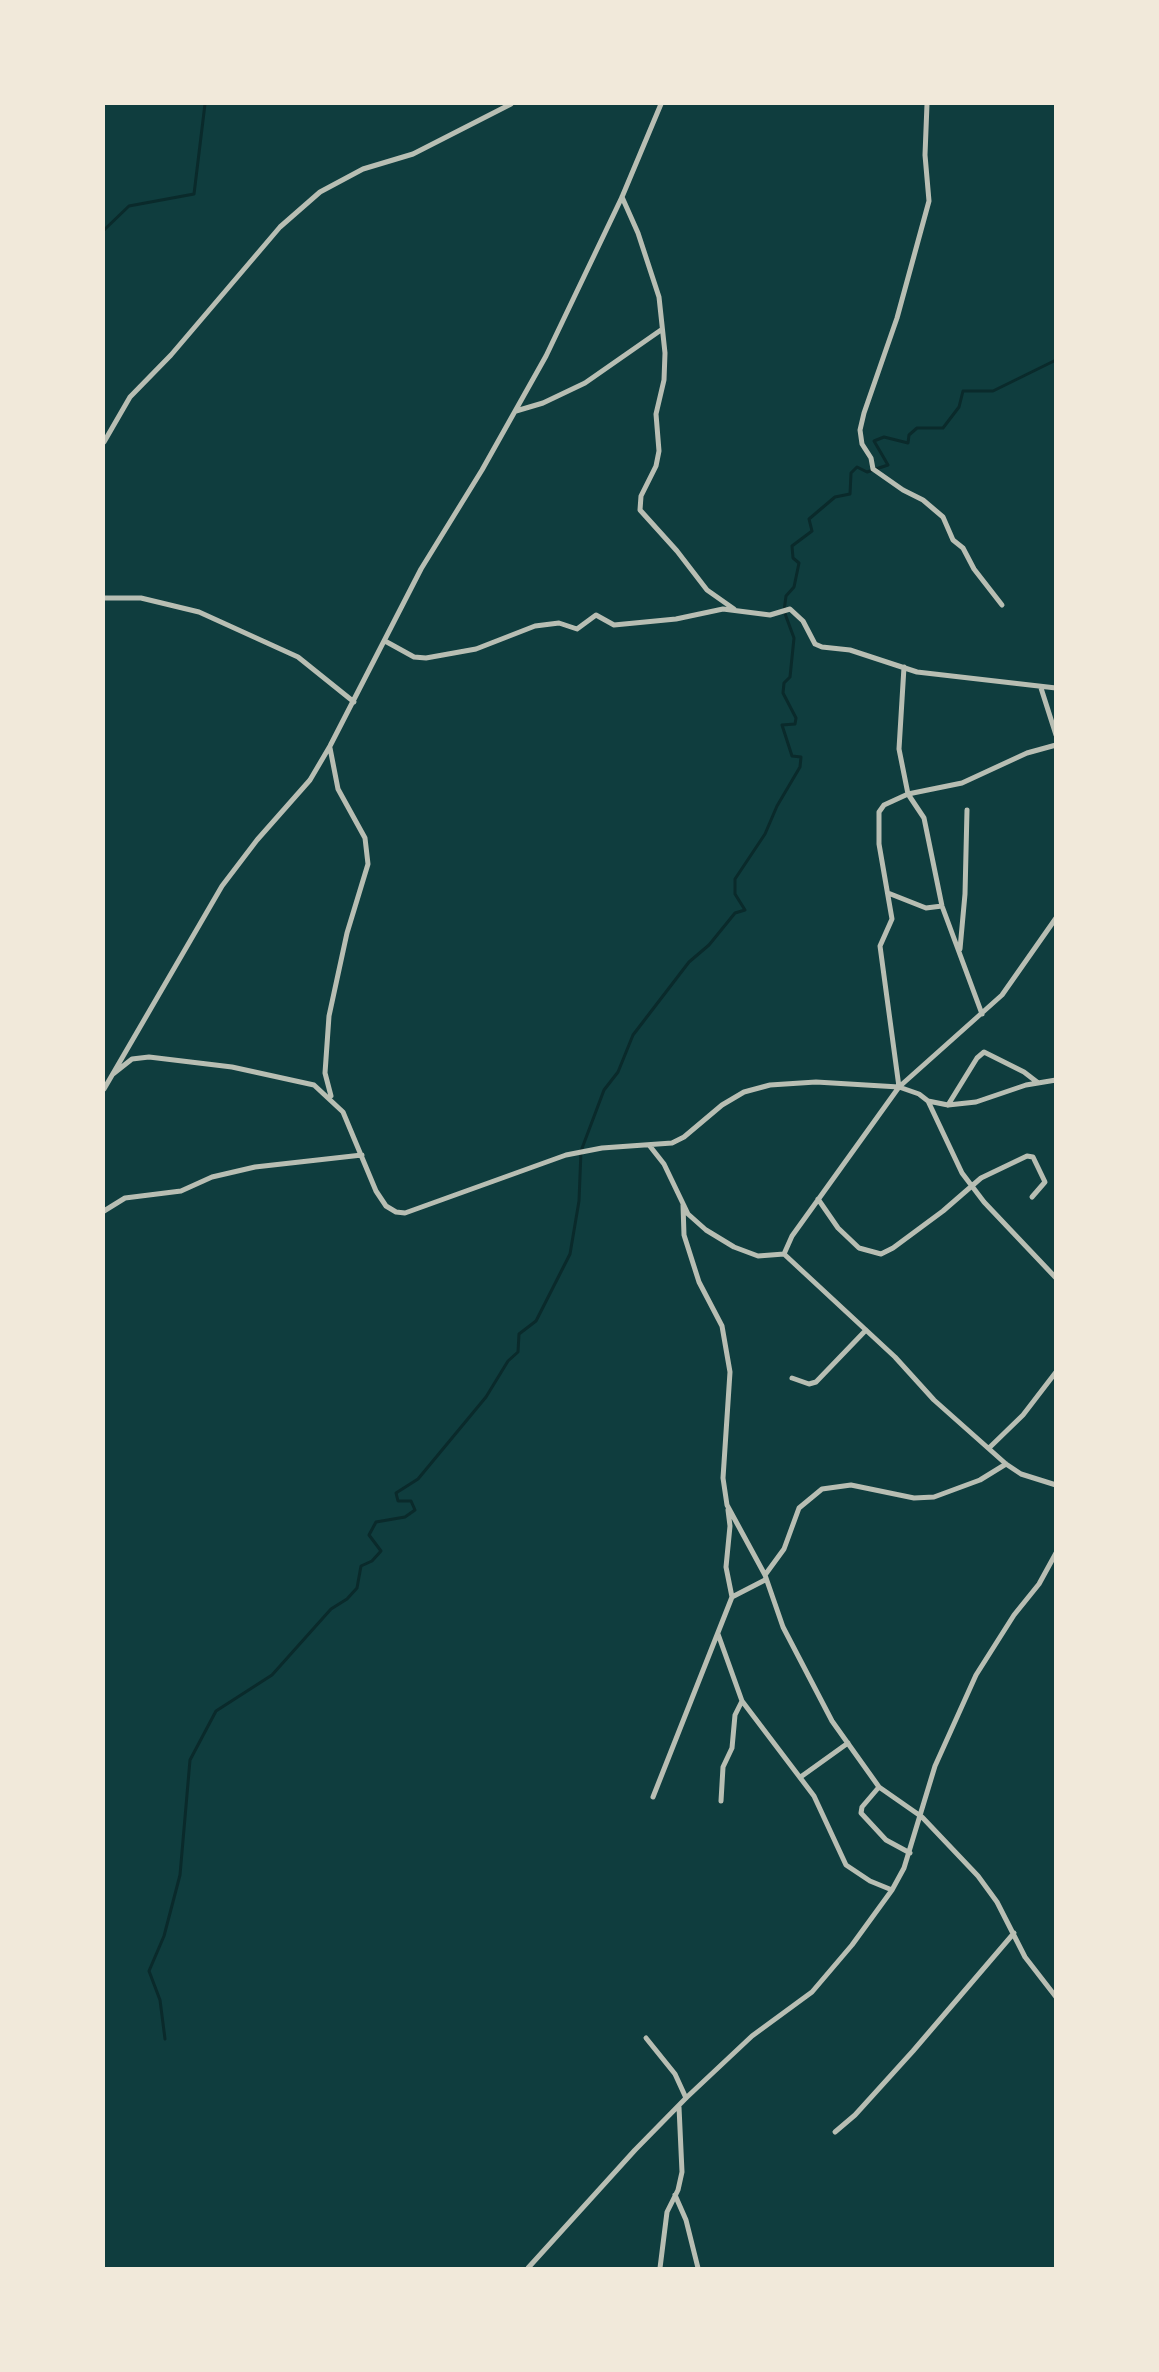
<!DOCTYPE html>
<html>
<head>
<meta charset="utf-8">
<style>
	body { margin:0 }
	#map { position:relative; width:1159px; height:2372px; overflow:hidden; background:#0f3d3e; font-family:Commissioner,sans-serif }
	canvas { display:block }
	.frame { position:absolute; inset:0; border:105px solid #f1e9da; pointer-events:none }
</style>
</head>
<body>
<div id="map">
<canvas width="1159" height="2372"></canvas>
<div class="frame"></div>
</div>
<script>
const c = document.querySelector('canvas').getContext('2d');
c.lineJoin = 'round';
const poly = rows => new Path2D(rows.map(r => 'M' + r).join(''));
function strokePath(path, color, width, dash) { c.strokeStyle = color; c.lineWidth = width; c.lineCap = dash ? 'butt' : 'round'; c.setLineDash(dash || []); c.stroke(path); }
const stream = poly([
	[104,230,129,206,194,194,205,104],
	[165,2039,160,2000,149,1971,164,1936,180,1875,190,1760,216,1711,272,1675,331,1609,347,1599,357,1588,361,1566,372,1561,381,1551,369,1535,376,1522,405,1517,415,1510,411,1501,398,1501,396,1493,418,1479,486,1397,508,1361,518,1352,519,1334,536,1321,570,1254,579,1201,581,1151,604,1090,618,1072,633,1035,689,962,709,945,735,913,745,910,735,894,735,879,765,834,777,806,800,767,801,757,792,756,782,725,795,724,796,718,783,693,784,683,790,677,794,638,784,611,786,596,794,587,799,563,793,558,792,546,812,531,809,519,835,497,850,494,851,473,857,467,867,472,888,465,874,441,884,437,908,443,909,435,917,428,943,428,959,407,963,391,993,391,1056,360]
]);
const minor = poly([
	[927,104,925,155,929,201,897,318,864,413,860,430,862,444,871,458,873,469,903,490,923,500,943,517,953,540,963,548,974,569,1002,605],
	[622,197,638,233,659,297,665,353,664,380,656,414,659,451,656,466,641,496,640,510,677,551,707,590,734,609],
	[516,411,543,403,585,383,661,330],
	[104,442,130,397,171,355,280,227,320,192,363,169,413,154,511,104],
	[104,598,141,598,199,612,298,657,354,702],
	[385,641,414,657,426,658,476,649,535,626,559,623,577,629,596,615,614,625,676,619,723,609,770,615,790,609,803,621,815,644,822,647,850,650,917,672,1056,688],
	[904,667,899,749,908,794,924,818,942,906,982,1014],
	[1041,688,1056,735],
	[330,748,338,789,365,838,368,864,347,933,329,1016,325,1073,331,1096],
	[888,893,926,908,942,906],
	[1056,918,1002,995,899,1087,792,1236,784,1254,895,1357,934,1400,1006,1464,1021,1474,1056,1485],
	[960,949,965,894,967,810],
	[113,1074,132,1059,149,1057,232,1067,314,1085,343,1112,376,1191,386,1206,396,1212,405,1213,566,1155,602,1148,672,1143,684,1137,722,1105,744,1092,770,1085,816,1082,899,1087,919,1094,928,1101,962,1173,984,1202,1056,1278],
	[899,1087,880,946,892,919,879,844,879,812,884,805,908,794,962,783,1027,753,1056,745],
	[104,1089,222,886,257,840,310,780,330,746,421,569,482,470,546,356,622,197,661,104],
	[928,1101,948,1105,976,1102,1026,1085,1056,1080],
	[948,1105,977,1058,984,1052,1024,1072,1037,1082],
	[649,1145,664,1164,688,1214,706,1230,734,1247,758,1256,784,1254],
	[818,1199,838,1228,859,1248,881,1254,893,1248,943,1211,981,1178,1027,1156,1033,1157,1045,1182,1032,1197],
	[683,1205,684,1235,699,1282,722,1326,730,1372,723,1478,727,1505,765,1575,783,1627,832,1721,879,1787,922,1817,978,1876,997,1902,1025,1957,1056,1997],
	[104,1211,125,1198,181,1191,212,1177,255,1167,362,1155],
	[792,1378,809,1384,816,1382,866,1330],
	[989,1448,1023,1415,1056,1372],
	[728,1510,730,1526,726,1567,732,1597],
	[765,1575,784,1549,799,1508,822,1489,851,1485,914,1498,934,1497,980,1480,1006,1464],
	[718,1634,742,1701,814,1796,846,1865,870,1881,892,1890],
	[802,1776,848,1743],
	[879,1787,862,1807,861,1813,886,1840,910,1853],
	[653,1797,732,1597,765,1580],
	[721,1801,723,1767,732,1748,735,1715,742,1701],
	[646,2038,675,2074,686,2098],
	[835,2132,855,2115,913,2051,1014,1933],
	[675,2195,686,2220,698,2268],
	[528,2268,635,2150,686,2098,752,2036,812,1992,852,1945,892,1890,904,1868,935,1766,976,1675,1014,1615,1039,1584,1056,1553],
	[660,2268,667,2212,678,2190,682,2172,679,2107]
]);
strokePath(stream, '#0a2a2b', 3);
strokePath(minor, '#b8beb3', 5);
</script>
</body>
</html>
